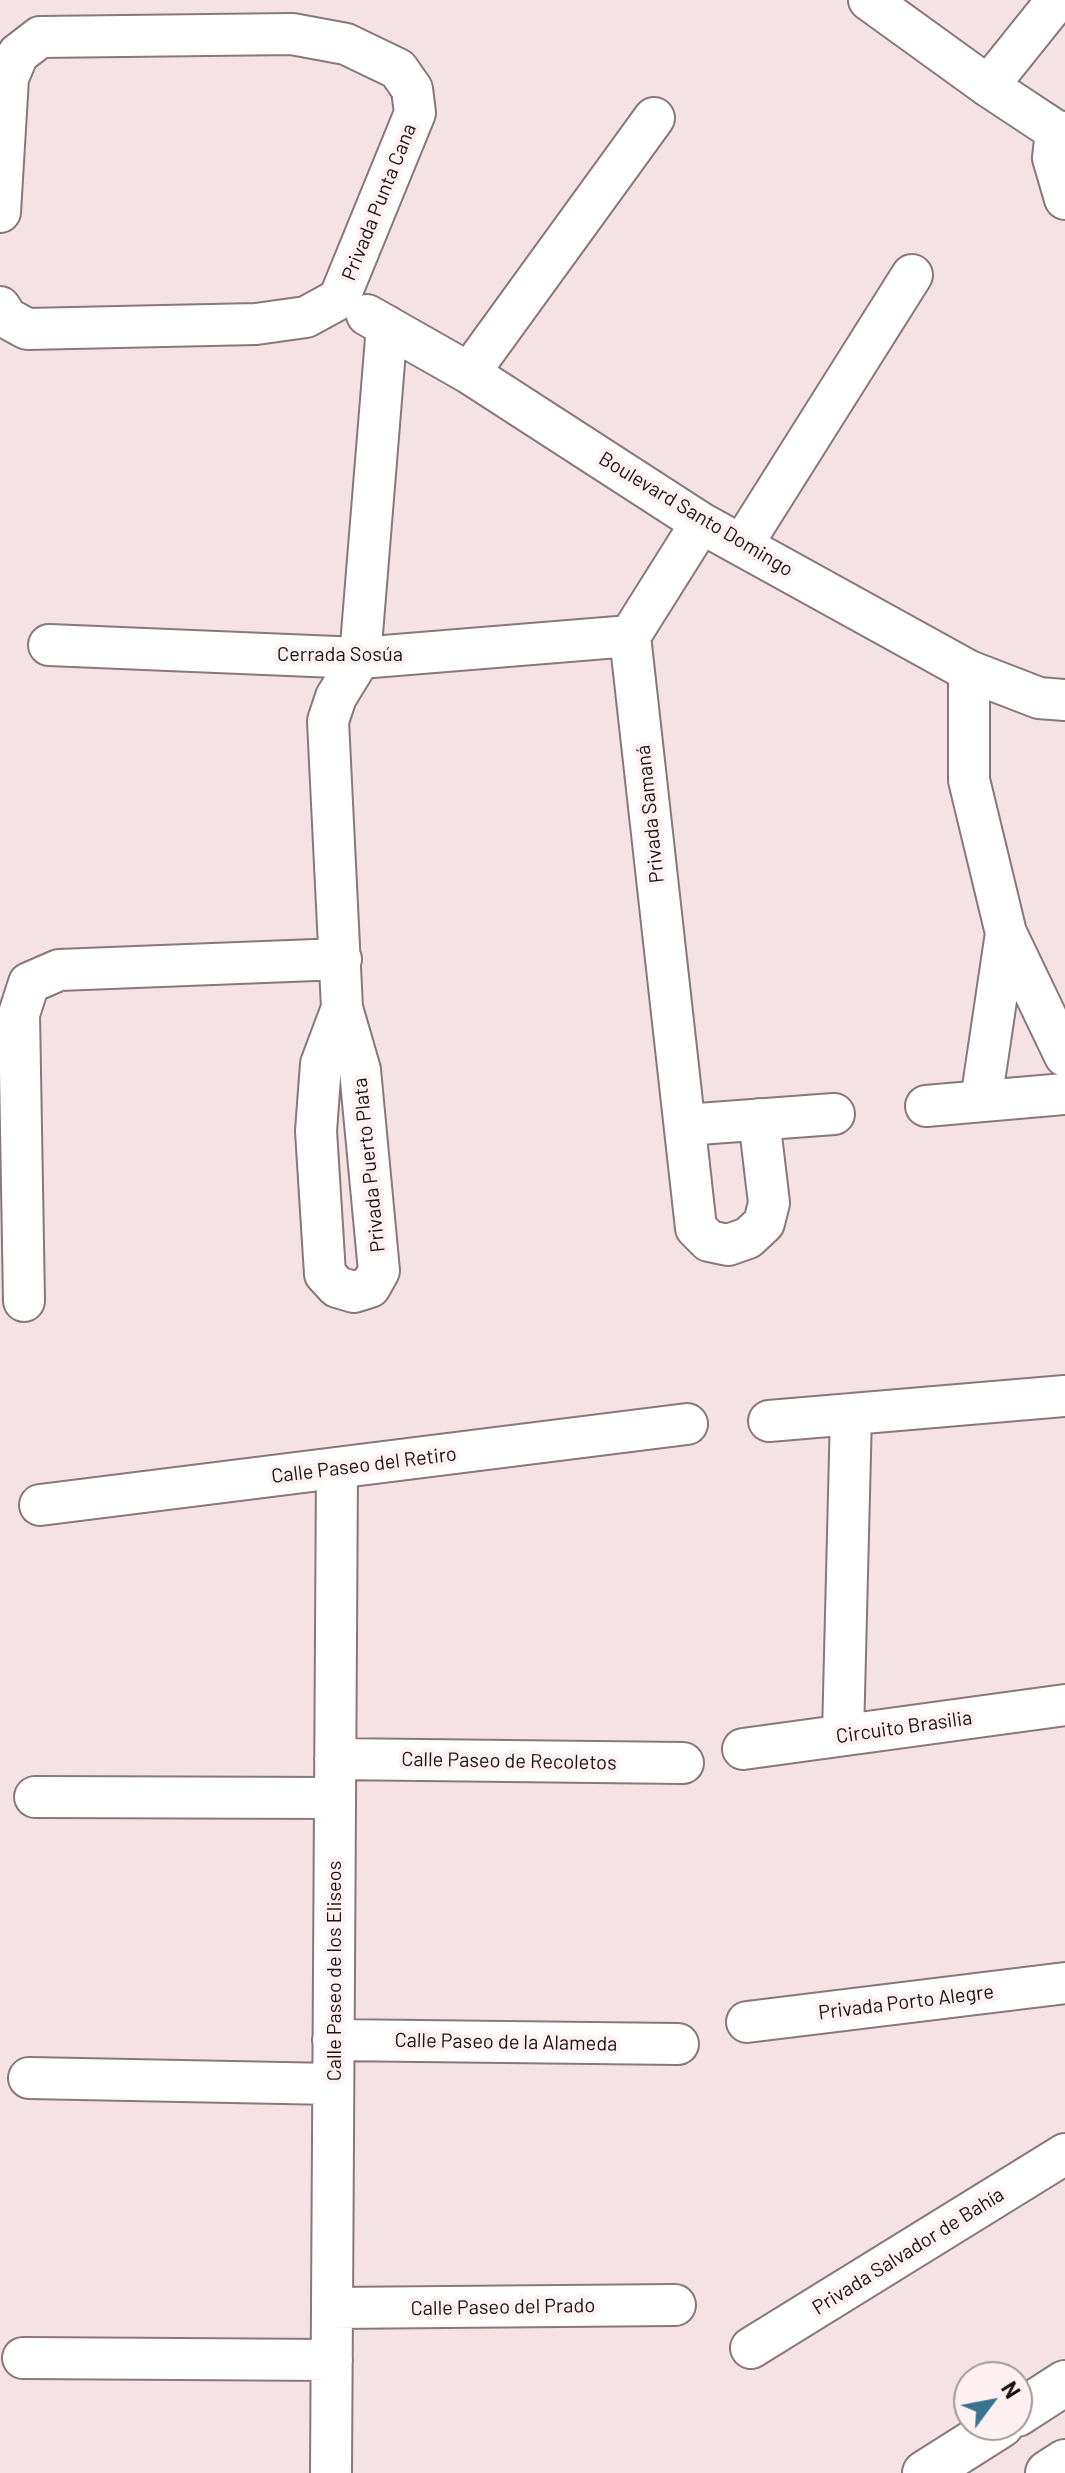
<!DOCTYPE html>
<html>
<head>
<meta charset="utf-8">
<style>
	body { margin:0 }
	#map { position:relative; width:1065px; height:2473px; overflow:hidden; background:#f4e2e4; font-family:Barlow,sans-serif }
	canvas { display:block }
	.north { position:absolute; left:953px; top:2361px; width:80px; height:80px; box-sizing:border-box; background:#fff0f2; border:2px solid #a39899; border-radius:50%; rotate:58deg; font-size:22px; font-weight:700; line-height:32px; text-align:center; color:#191314 }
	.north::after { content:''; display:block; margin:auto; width:28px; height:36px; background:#3b748e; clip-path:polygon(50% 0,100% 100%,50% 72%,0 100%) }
</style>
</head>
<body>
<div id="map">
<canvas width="1065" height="2473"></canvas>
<div class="north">N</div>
</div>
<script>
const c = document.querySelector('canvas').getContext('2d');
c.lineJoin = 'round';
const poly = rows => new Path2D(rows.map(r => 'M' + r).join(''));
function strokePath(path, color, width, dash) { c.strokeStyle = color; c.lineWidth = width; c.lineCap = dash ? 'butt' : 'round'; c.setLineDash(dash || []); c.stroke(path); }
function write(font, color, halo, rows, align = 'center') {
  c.font = font + ' Barlow,sans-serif'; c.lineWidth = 8; c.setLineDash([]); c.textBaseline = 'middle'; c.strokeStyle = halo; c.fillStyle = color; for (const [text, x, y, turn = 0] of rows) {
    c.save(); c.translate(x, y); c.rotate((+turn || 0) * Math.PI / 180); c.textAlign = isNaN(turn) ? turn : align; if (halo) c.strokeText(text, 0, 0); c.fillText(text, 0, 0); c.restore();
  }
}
const street = poly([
	[869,0,988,86,1056,131,1065,132],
	[988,86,1057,0],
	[1056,131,1053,158,1065,199],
	[0,212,8,78,18,54,40,37,292,34,346,44,398,69,412,89,415,113,339,299,306,317,256,324,27,329,7,318,0,307],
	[367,315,469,373,701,523,969,671,1039,698,1065,700],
	[469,373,654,118],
	[701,523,630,636,696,1228,709,1241,728,1245,748,1238,764,1223,769,1203,759,1119],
	[742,545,912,275],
	[49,645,360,658,630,636],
	[969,671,969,780,1006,933,1065,1056],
	[342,1008,321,1064,316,1131,325,1274,337,1287,354,1292,370,1287,379,1271,360,1070,342,1008,328,721,336,697,360,658,387,326],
	[981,1101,1006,933],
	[926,1106,1065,1094],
	[685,1125,834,1114],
	[24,1301,19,1014,29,983,59,970,341,959],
	[769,1421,1065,1396],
	[40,1505,687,1424],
	[843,1735,851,1414],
	[743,1749,1065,1705],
	[335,1759,683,1763],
	[35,1797,335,1798],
	[747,2022,1065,1983],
	[333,2040,678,2044],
	[29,2078,333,2084],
	[332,2308,675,2305],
	[751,2348,1065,2154],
	[23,2358,332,2360],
	[331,2473,337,1468]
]);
const secondary = poly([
	[1017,2414,1065,2383],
	[925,2473,1001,2425],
	[1048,2473,1065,2462]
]);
const streetNames = [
	["Privada Punta Cana",379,202,-68],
	["Boulevard Santo Domingo",696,514,31],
	["Cerrada Sosúa",340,654],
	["Privada Samaná",650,814,-96],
	["Privada Puerto Plata",369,1165,-96],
	["Calle Paseo del Retiro",364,1465,-7],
	["Circuito Brasilia",904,1727,-8],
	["Calle Paseo de Recoletos",509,1761,1],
	["Calle Paseo de los Eliseos",334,1971,-90],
	["Privada Porto Alegre",906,2002,-7],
	["Calle Paseo de la Alameda",506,2042,1],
	["Privada Salvador de Bahía",908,2251,-32],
	["Calle Paseo del Prado",503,2307,-1]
];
strokePath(street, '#88787a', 44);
strokePath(secondary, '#88787a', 48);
strokePath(street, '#fff', 40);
strokePath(secondary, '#fff', 44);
write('20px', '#191314', '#fff0f2', streetNames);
</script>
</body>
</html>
